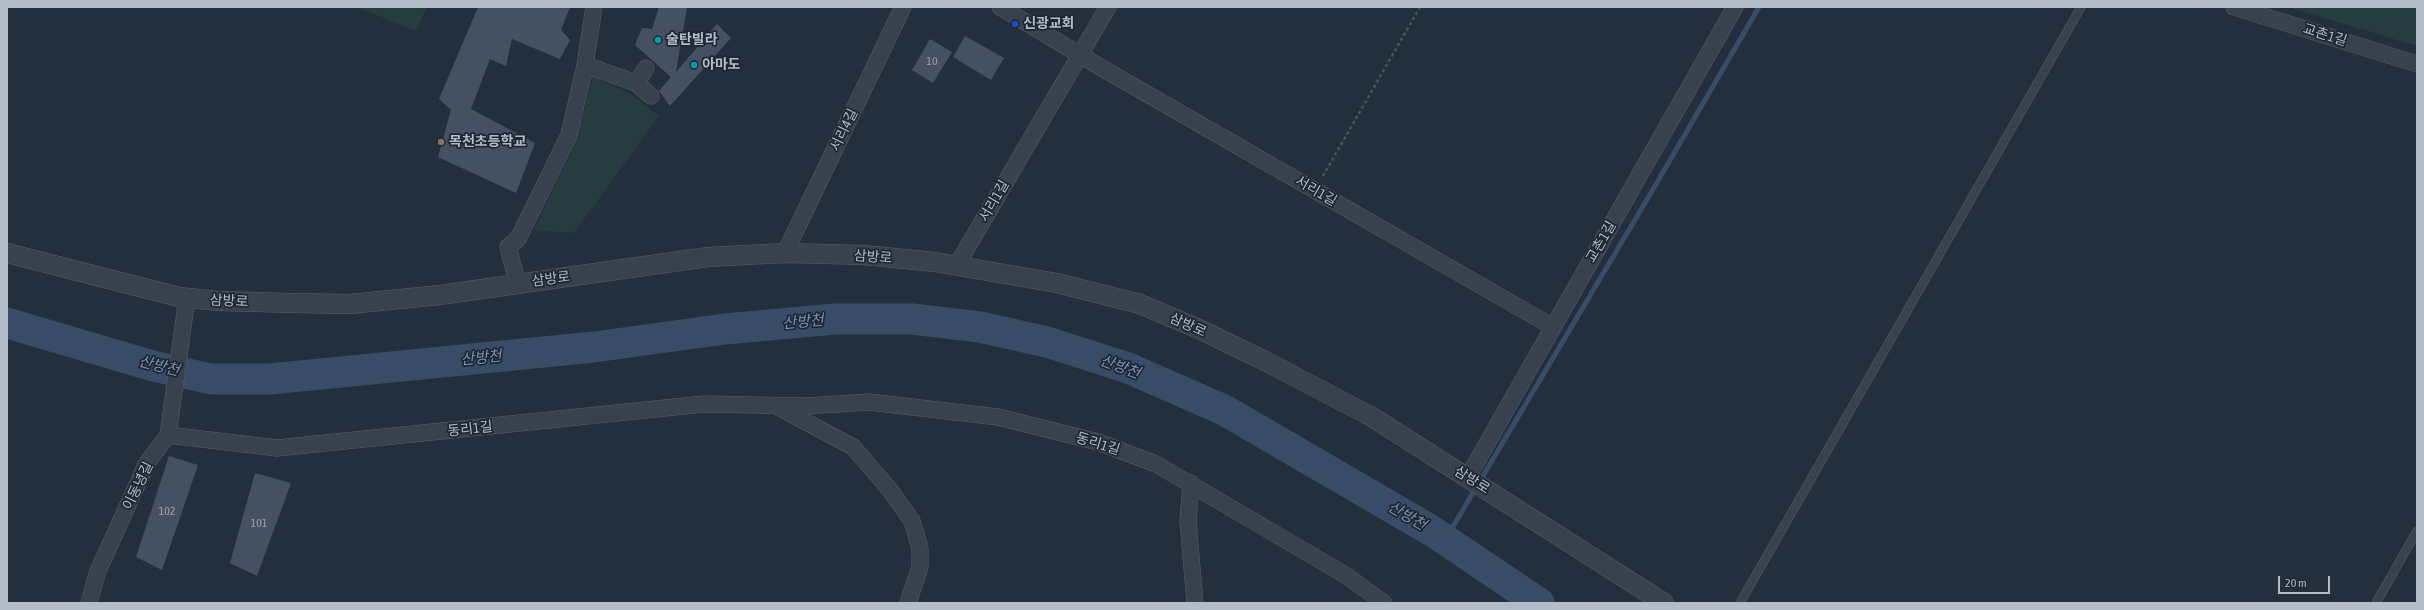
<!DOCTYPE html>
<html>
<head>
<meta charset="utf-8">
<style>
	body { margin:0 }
	#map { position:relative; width:2424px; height:610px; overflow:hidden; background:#242f3e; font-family:"Asap Condensed",sans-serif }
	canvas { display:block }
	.frame { position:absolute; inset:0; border:8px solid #b4bcc9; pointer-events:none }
	.scale { position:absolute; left:2278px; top:576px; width:52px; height:18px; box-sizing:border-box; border:2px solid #b4bcc9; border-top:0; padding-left:5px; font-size:12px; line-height:14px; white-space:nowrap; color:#b4bcc9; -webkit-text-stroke:3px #1d2633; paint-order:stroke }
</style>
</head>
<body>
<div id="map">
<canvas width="2424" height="610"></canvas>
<div class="frame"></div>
<div class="scale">20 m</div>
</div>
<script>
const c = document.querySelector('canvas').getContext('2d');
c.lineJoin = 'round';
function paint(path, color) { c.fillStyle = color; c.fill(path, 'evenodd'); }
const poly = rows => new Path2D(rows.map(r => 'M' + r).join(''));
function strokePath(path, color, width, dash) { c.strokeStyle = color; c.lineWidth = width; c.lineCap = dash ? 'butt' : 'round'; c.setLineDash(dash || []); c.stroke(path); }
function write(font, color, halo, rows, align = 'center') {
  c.font = font + ' "Asap Condensed","Noto Sans KR",sans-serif'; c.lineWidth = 3.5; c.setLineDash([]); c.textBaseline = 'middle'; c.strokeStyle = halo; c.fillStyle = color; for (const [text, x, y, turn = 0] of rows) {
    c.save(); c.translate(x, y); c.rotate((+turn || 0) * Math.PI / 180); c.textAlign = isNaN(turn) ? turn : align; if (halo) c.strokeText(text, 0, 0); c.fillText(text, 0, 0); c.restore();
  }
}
const green = poly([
	[357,7,427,7,416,31],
	[2288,7,2417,7,2417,46],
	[592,76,632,95,659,116,574,233,534,230,578,137]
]);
const stream = poly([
	[1445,540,1655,186,1759,7]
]);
const river = poly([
	[7,323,153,366,211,379,270,379,594,347,725,329,835,319,912,319,980,327,1047,342,1128,368,1224,410,1432,531,1539,603]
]);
const building = poly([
	[478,7,570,7,561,30,570,40,560,59,512,39,506,66,490,59,471,109,535,143,516,193,438,157,451,110,439,99],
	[659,7,687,7,676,72,717,24,731,38,670,106,659,91,671,77,635,45,642,28,652,29],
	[965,36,1004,58,991,80,953,57],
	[930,39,952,52,933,83,912,70],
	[169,456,198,465,162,570,136,557],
	[255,473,291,483,257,576,230,563]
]);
const path = poly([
	[1323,176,1420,7]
]);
const service = poly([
	[1740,603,2081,7],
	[2376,603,2417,531]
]);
const minor = poly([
	[1000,7,1100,67,1553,327],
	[2234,7,2417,64],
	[585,65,636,83,651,96],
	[636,83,646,68],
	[785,253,903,7],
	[957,265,1108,7],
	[518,284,508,247,518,239,569,135,585,65,594,7],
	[778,407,853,447,890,490,912,521,920,548,920,567,908,603],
	[168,435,277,448,704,404,804,406,869,402,998,417,1098,442,1156,464,1347,576,1384,603],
	[1468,477,1735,7],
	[1191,483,1188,521,1195,603],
	[89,603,98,571,147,463,168,435,187,298]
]);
const tertiary = poly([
	[7,253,179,297,218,301,292,303,350,304,440,295,708,257,785,253,864,255,935,262,1057,283,1140,304,1199,329,1267,362,1372,417,1664,603]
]);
const markers = [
	[1015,24,4,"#1a4fb4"],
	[658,40,4,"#0f9aa8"],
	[694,65,4,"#0f9aa8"],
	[441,142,4,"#8d6e63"]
];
const numberNames = [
	["10",932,61],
	["102",167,511],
	["101",259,523]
];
const poiNames = [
	["신광교회",1023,24],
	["술탄빌라",666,40],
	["아마도",702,65],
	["목천초등학교",449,142]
];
const streetNames = [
	["교촌1길",2325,35,17],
	["서리4길",844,130,-64],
	["서리1길",1316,191,30],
	["서리1길",994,201,-60],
	["교촌1길",1601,242,-60],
	["삼방로",873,257,4],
	["삼방로",551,279,-8],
	["삼방로",229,301,3],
	["삼방로",1188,325,24],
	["동리1길",470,429,-6],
	["동리1길",1098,444,17],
	["삼방로",1472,480,32],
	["이동녕길",138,486,-64]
];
const waterNames = [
	["산방천",803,322,-5],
	["산방천",481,358,-6],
	["산방천",159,366,14],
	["산방천",1120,367,20],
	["산방천",1407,516,30]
];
paint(green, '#263c3f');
strokePath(stream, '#394c67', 5);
strokePath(river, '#394c67', 31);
paint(building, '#455162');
strokePath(service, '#565f6c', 9);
strokePath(minor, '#565f6c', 17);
strokePath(tertiary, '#565f6c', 20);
strokePath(path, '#44595c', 2.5, [3, 3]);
strokePath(service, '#38414e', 8);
strokePath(minor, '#38414e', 16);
strokePath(tertiary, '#38414e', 19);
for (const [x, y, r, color] of markers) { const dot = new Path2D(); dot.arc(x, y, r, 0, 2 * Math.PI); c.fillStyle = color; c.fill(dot); strokePath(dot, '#1d2633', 1.5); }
write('12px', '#98a1af', null, numberNames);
write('bold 14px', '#b4bcc9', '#1d2633', poiNames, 'left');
write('14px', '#b4bcc9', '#1d2633', streetNames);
write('italic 15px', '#7c92b1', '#1d2633', waterNames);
</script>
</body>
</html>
